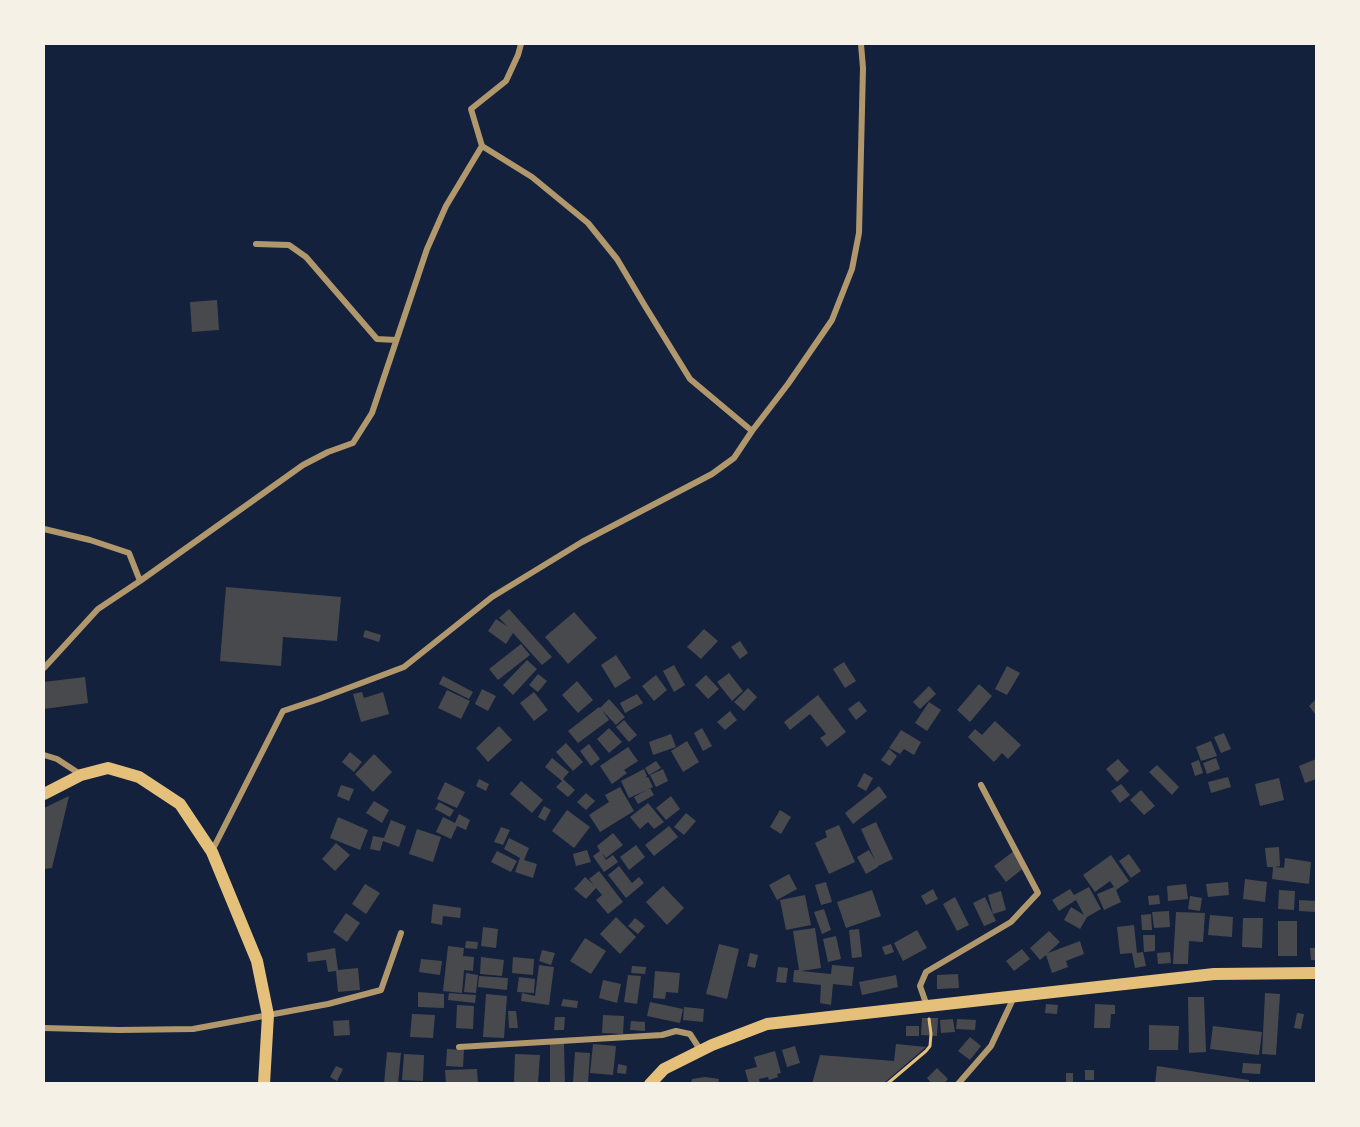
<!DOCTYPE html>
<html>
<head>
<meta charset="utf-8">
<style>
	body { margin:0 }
	#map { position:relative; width:1360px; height:1127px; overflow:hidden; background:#14213d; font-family:"Crimson Pro",serif }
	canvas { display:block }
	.frame { position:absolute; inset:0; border:45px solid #f6f1e7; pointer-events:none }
</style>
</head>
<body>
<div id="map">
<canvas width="1360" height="1127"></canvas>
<div class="frame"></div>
</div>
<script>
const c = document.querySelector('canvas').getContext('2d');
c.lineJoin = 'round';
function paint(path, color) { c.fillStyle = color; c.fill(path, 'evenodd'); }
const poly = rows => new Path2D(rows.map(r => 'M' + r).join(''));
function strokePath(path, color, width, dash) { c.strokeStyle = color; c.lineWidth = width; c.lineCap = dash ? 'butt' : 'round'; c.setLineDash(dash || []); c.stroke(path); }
const building = poly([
	[217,300,219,330,192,332,190,302],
	[226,587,341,597,337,641,283,637,281,666,220,661],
	[509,609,552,657,542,665,513,633,506,644,488,631,496,619,508,627,499,618],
	[574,612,597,638,568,664,545,637],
	[704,629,718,641,701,659,687,647],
	[365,630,381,635,379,642,363,637],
	[740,641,748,653,740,659,731,647],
	[521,644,530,655,498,680,489,669],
	[616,655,631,678,615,688,601,665],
	[527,660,537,669,513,695,503,685],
	[844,662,856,681,845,688,833,669],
	[674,665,685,685,674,692,663,671],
	[1007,666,1020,673,1007,695,995,689],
	[729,673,743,691,732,701,717,682],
	[538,674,547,681,538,692,529,685],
	[656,675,667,690,654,701,642,686],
	[706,675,719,689,708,699,695,685],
	[443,676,473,692,469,699,439,684],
	[85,677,88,703,44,709,44,682],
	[577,681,593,700,578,713,562,695],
	[979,684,992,696,970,722,957,710],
	[929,686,936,694,920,709,913,702],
	[748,688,757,697,744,711,734,702],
	[482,689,496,696,488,711,475,704],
	[447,690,470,701,461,719,438,708],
	[362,692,364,698,383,692,389,714,361,722,353,694],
	[534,692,548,710,534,721,520,703],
	[637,694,643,703,625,713,620,703],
	[818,695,846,732,827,747,820,738,826,734,810,714,790,730,784,722],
	[609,699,625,717,616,725,602,710,609,720,578,743,568,731,599,707,600,708],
	[1316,699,1316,715,1309,706],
	[859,701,867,711,856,720,848,709],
	[929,702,941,710,927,731,915,723],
	[730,711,737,720,725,730,717,722],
	[624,720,637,735,629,742,616,727],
	[995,721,1021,745,1008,759,1002,753,994,762,968,737,975,729,982,735],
	[499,726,512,740,488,762,476,748],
	[609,728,622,742,609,753,597,739],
	[702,728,712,746,703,751,694,733],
	[901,730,921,742,914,755,904,749,900,754,889,748],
	[1224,733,1231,749,1221,753,1214,737],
	[671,734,676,747,653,755,649,742],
	[687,741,699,762,683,772,671,751],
	[1211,741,1217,756,1201,761,1196,747],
	[566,743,583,762,573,771,556,752],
	[589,744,600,759,591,766,580,751],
	[628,747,638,761,624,770,627,773,612,784,600,766],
	[889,749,897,756,890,766,881,760],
	[350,752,362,762,354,772,342,762],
	[374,754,392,772,373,792,355,774],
	[552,758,569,772,563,779,575,790,568,797,556,787,562,781,545,767],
	[1216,758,1220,769,1207,774,1203,763],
	[1118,759,1129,771,1117,782,1106,769],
	[1316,759,1316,779,1305,783,1299,766],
	[1199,760,1203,773,1195,776,1191,763],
	[656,761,661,768,649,775,645,768],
	[1157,765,1179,787,1172,795,1149,772],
	[644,769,647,776,645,778,648,777,653,787,629,798,621,781],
	[663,769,668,781,656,787,650,775],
	[864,773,873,778,866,791,857,786],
	[1228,777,1231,787,1211,793,1208,782],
	[1279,778,1284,800,1260,806,1255,784],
	[479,779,489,784,486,791,476,786],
	[521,781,543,800,532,813,510,794],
	[445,782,465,792,457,808,437,799],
	[1121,784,1130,795,1120,803,1111,791],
	[341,785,354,789,349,801,337,796],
	[879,786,887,797,853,824,845,813],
	[620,787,634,811,600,832,589,815,609,802,605,795],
	[650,788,654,795,638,804,634,797],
	[1141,790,1155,806,1144,815,1130,800],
	[586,793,595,801,586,810,577,802],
	[69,796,52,868,44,869,44,808],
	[671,796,680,809,666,820,656,808],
	[374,801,389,810,382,823,366,813],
	[439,802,454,810,450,817,435,809],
	[648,803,664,822,654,829,648,822,640,829,630,817],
	[544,806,551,810,545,821,538,817],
	[567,810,590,827,574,848,552,831],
	[780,810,791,817,781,834,770,827],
	[686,813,696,821,684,835,674,827],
	[459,814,470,820,466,830,457,826,451,839,436,832,443,817,455,823],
	[338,817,368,830,360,850,330,838],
	[391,820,406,826,399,847,383,841,380,851,370,849,373,836,384,838],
	[876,822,893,859,878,866,878,867,866,874,857,857,869,850,875,860,861,829],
	[839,825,855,862,829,874,815,843,827,837,825,831],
	[669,826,678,837,654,856,645,845],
	[501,827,510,830,503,845,494,842],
	[417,829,441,837,433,862,409,854],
	[613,833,623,845,606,858,602,853,606,860,613,855,618,862,604,872,593,856,600,851,597,846],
	[509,838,529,848,524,860,537,864,533,878,515,872,520,858,504,849],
	[336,843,350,855,335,871,322,859],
	[636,845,645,857,629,870,620,857],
	[1279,847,1280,866,1275,867,1284,868,1285,858,1311,862,1309,884,1272,879,1273,867,1267,867,1265,848],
	[587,850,591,862,576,866,573,854],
	[497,851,517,861,511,872,491,862],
	[1014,851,1025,867,1006,882,994,866],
	[1129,854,1141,871,1131,878,1119,861],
	[1111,855,1129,881,1116,890,1121,902,1104,910,1097,894,1114,887,1110,881,1095,892,1083,875],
	[619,866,632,883,639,877,644,883,626,898,608,875],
	[599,871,623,902,608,914,596,900,602,895,596,888,586,899,574,889,585,877,594,885,589,879],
	[789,874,797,889,777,900,769,885],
	[1245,879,1267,882,1265,902,1243,899],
	[826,882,832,902,821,905,815,885],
	[1228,882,1229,895,1208,897,1206,884],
	[365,884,380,893,366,914,352,904],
	[1186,884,1188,899,1168,901,1167,886],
	[663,886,684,908,667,925,646,902],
	[1089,887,1101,909,1087,917,1080,929,1064,920,1071,907,1084,915,1076,900,1059,911,1052,900,1070,889,1074,895],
	[933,889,938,899,926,905,921,896],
	[872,890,881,916,846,928,837,902],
	[1279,890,1295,891,1294,910,1278,909],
	[1001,891,1006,910,993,914,988,895],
	[805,895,811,925,786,930,780,900],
	[1159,895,1160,904,1149,905,1148,896],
	[1190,896,1202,898,1200,911,1188,909],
	[955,897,969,925,957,931,943,904],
	[985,897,996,921,984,926,973,903],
	[1299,900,1316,901,1316,912,1299,911],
	[433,904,461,908,460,918,443,916,442,925,431,923],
	[824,909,831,930,822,934,814,912],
	[1169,911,1170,927,1154,928,1152,912],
	[1176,912,1205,913,1203,942,1189,941,1188,964,1173,964],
	[346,913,360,923,347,942,333,932],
	[1151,914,1152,930,1142,930,1141,915],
	[1210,915,1233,917,1232,937,1208,935],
	[616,917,636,937,620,954,600,934],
	[635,918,645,926,638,934,628,926],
	[1243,918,1263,918,1262,948,1242,947],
	[1278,921,1297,921,1297,956,1278,956],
	[1134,925,1137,953,1143,952,1146,966,1135,968,1132,953,1120,954,1117,927],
	[483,927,498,929,496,948,481,946],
	[815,928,821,968,801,971,831,974,832,965,854,967,852,986,833,984,831,1005,820,1003,821,985,793,982,794,970,799,970,793,931],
	[859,929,862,957,852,958,849,930],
	[917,930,927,948,903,961,894,943],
	[1049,931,1060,942,1048,953,1080,941,1084,954,1066,961,1068,967,1052,973,1046,955,1040,960,1030,948],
	[1143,935,1155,935,1155,951,1144,952],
	[836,936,841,959,828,962,823,939],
	[585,938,606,951,591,974,570,961],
	[466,941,478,942,477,949,465,948],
	[719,944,739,949,727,999,706,994],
	[891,944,894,952,885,955,882,947],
	[448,946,464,948,463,956,474,957,473,971,464,970,462,993,443,991],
	[335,948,338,970,358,968,360,990,338,992,336,971,328,972,326,960,308,962,307,953],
	[1310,948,1316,948,1316,960,1311,960],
	[1022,949,1030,959,1014,971,1006,961],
	[542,950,555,953,551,965,539,961],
	[1170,952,1171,963,1158,964,1157,953],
	[750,953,758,955,755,968,747,966],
	[481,957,504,960,502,976,480,974],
	[513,957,534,959,533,975,512,973],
	[421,959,442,961,440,975,419,972],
	[539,965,554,967,549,1005,521,1001,522,993,535,996],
	[632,966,646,967,645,974,631,973],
	[778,967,788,968,786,983,776,982],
	[655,971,680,973,678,993,666,992,665,999,653,998],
	[466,973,478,975,476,993,464,992],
	[958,974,959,988,937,989,937,975],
	[628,975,641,976,637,1004,624,1002],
	[896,975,898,987,862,995,859,982],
	[479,976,508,978,507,990,478,987],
	[519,977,535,979,534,993,517,992],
	[603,980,621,984,617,1003,599,998],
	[418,992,444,994,444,1008,418,1007],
	[449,993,476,995,475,1003,448,1000],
	[1265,993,1280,994,1276,1055,1262,1054],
	[486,994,507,996,504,1038,483,1037],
	[1188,997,1204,997,1206,1052,1189,1053],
	[563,999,578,1001,577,1008,561,1006],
	[650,1002,683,1009,680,1023,647,1016],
	[1046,1004,1058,1005,1057,1014,1045,1013],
	[1095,1004,1115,1005,1115,1014,1111,1014,1110,1028,1094,1028],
	[457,1005,474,1006,473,1029,456,1028],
	[684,1007,704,1009,703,1022,683,1020],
	[508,1011,516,1011,518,1028,509,1028],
	[1297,1013,1304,1014,1301,1029,1294,1028],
	[412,1014,435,1015,433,1038,410,1037],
	[603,1015,624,1016,623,1034,602,1033],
	[555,1017,565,1017,564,1030,554,1030],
	[922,1018,938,1018,937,1036,921,1035],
	[953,1019,955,1032,941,1033,940,1020],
	[957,1019,976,1020,975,1030,956,1029],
	[349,1020,350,1035,334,1036,333,1021],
	[631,1021,645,1022,645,1031,630,1030],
	[1149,1025,1179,1026,1178,1050,1149,1050],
	[906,1026,919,1026,919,1036,906,1036],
	[1213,1026,1262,1032,1259,1055,1210,1049],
	[970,1037,981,1046,970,1060,958,1051],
	[550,1043,564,1043,565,1084,550,1084],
	[593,1044,616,1046,613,1075,590,1073],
	[896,1044,926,1047,883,1084,812,1084,820,1055,894,1061],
	[795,1046,800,1063,787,1067,782,1050],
	[447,1049,464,1050,463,1067,446,1066],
	[775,1051,781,1073,777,1074,778,1077,769,1080,768,1077,759,1079,760,1084,749,1084,745,1070,757,1067,754,1057],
	[387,1052,401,1053,398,1084,384,1084],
	[575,1052,590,1053,588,1083,573,1082],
	[404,1054,424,1055,423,1081,402,1080],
	[515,1054,540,1055,538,1083,514,1082],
	[1243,1063,1261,1064,1260,1074,1242,1073],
	[618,1064,627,1066,626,1074,617,1073],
	[336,1066,343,1069,337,1081,330,1077],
	[1157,1066,1249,1080,1249,1084,1155,1084],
	[937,1068,948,1079,944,1084,932,1084,927,1078],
	[477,1069,478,1084,446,1084,445,1070],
	[1085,1070,1094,1070,1094,1080,1085,1080],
	[1066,1073,1073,1073,1073,1084,1066,1084],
	[705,1077,719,1079,718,1084,691,1084,692,1079]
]);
const path = poly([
	[887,1084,926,1051,930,1046,931,1034,929,1019]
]);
const minor = poly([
	[521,44,518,55,506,81,471,109,482,146,532,177,588,223,617,259,645,306,690,379,752,431],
	[256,244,289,245,306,257,377,339,396,340],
	[44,529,90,540,129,553,140,581],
	[44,668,98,609,140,581,303,465,328,452,353,443,372,413,427,249,446,206,482,146],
	[44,755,57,759,80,774],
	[212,851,283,711,319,699,404,667,492,597,582,542,712,474,734,458,752,431,788,384,832,320,852,269,859,233,863,68,861,44],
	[927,1006,920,986,926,972,1011,922,1038,893,981,785],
	[44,1028,119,1030,193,1029,328,1004,381,990,401,933],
	[459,1047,662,1035,676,1031,690,1034,701,1051],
	[958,1084,991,1046,1014,997]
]);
const primary = poly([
	[44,794,81,775,108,768,139,777,180,804,212,852,257,961,268,1015,264,1084],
	[650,1084,664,1069,712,1045,767,1024,1214,974,1316,973]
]);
paint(building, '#48494c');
strokePath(path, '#e5c07b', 3);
strokePath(minor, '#b1986c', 6);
strokePath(primary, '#e5c07b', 12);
</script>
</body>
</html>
